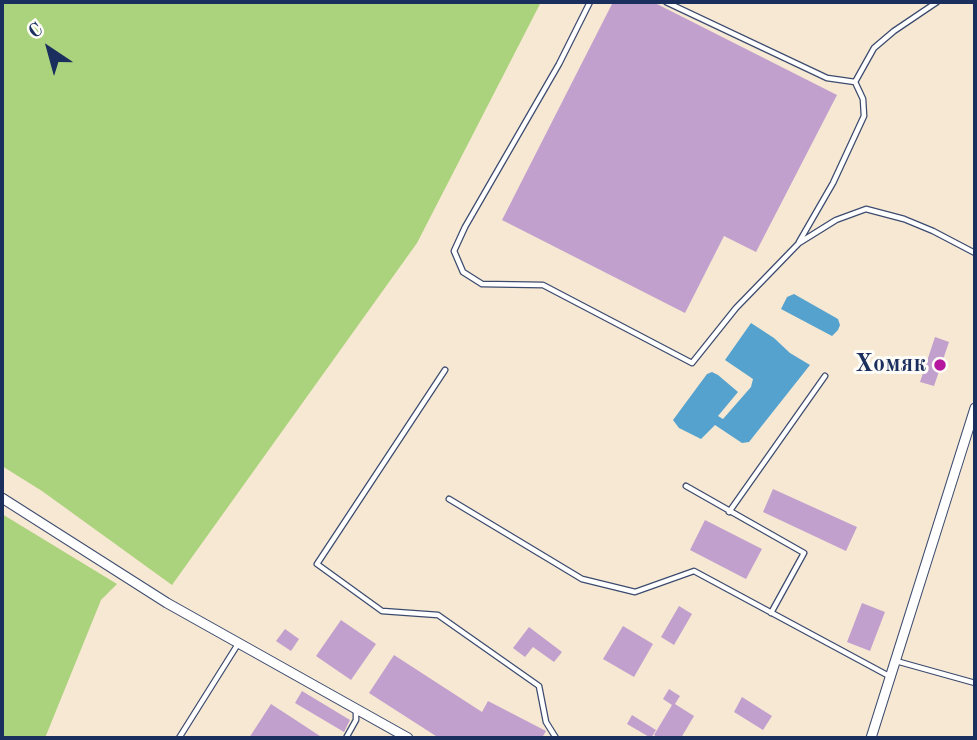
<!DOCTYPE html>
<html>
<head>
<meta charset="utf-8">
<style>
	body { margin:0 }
	#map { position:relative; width:977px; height:740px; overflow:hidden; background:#f6e8d2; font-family:"Old Standard TT",serif }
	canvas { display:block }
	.frame { position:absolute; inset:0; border:4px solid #1b2f5e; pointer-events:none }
	.north { position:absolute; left:14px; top:14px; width:70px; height:70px; -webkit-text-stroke:5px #fdfcf7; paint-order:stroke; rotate:324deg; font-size:19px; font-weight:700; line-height:28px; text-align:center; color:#1b2f5e }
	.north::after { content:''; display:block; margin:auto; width:24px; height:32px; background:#1b2f5e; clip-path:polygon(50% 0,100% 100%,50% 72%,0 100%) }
</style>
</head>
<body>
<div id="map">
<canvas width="977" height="740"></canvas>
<div class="frame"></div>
<div class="north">С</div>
</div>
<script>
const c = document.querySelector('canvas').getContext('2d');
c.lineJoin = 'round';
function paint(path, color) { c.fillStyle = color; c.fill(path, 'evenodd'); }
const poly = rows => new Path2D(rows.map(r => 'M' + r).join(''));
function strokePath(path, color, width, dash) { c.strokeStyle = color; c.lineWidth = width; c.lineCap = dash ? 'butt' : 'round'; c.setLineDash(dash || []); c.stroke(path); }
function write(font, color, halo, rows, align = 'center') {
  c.font = font + ' "Old Standard TT",serif'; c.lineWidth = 6; c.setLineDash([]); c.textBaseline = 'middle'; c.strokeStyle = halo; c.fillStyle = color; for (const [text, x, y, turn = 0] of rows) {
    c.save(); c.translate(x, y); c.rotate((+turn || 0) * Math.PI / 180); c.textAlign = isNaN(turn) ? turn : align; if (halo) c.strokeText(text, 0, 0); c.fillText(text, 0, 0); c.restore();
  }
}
const green = poly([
	[4,2,541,2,417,243,172,585,42,491,2,466,2,4],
	[2,514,117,584,101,600,45,738,2,738]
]);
const water = poly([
	[794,294,838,319,840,325,838,330,832,336,781,309,787,297],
	[751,323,774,338,790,353,810,365,749,442,742,443,715,425,701,439,679,428,673,420,707,374,712,372,718,375,738,392,718,416,723,419,751,387,753,379,725,360]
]);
const building = poly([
	[613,2,653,2,837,95,756,252,724,236,685,313,502,220],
	[935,337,949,342,934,386,920,382],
	[773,489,857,527,846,551,763,512],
	[705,520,762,549,746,579,690,550],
	[862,603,885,612,870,651,847,642],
	[679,606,692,614,674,645,661,637],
	[341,620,376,644,351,680,316,656],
	[623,626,653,644,634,677,603,659],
	[529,627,562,652,554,662,533,647,525,657,513,648],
	[285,629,299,639,291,651,276,641],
	[394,655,482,712,488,701,546,731,542,738,439,738,369,693],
	[669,689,680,696,675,704,694,716,681,738,659,738,654,735,672,705,663,699],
	[302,691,350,720,344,732,295,703],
	[742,697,772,716,763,730,734,712],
	[271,704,291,717,323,738,249,738],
	[632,715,656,730,651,738,627,724]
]);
const lane = poly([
	[590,2,559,64,465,227,454,251,463,272,482,284,543,285,692,363,736,308,799,243,836,220,866,209,904,219,933,231,975,253],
	[666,2,827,78,855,82,874,48,894,31,937,2],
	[799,242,833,183,864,116,863,99,855,82],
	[445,370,317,564,382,611,438,615,539,686,546,722,556,738],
	[686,486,804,553,771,613],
	[449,499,582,579,635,592,694,571,889,676],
	[729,512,825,376],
	[896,661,975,683],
	[179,738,238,644],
	[346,738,356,720,356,709]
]);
const street = poly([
	[2,498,167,603,408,738],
	[871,738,975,408]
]);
const markers = [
	[940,365,7,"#b5179e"]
];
const poiNames = [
	["Хомяк",926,365]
];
paint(green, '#abd27c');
paint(water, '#55a2ce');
paint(building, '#c2a0ce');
strokePath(lane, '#3c4b6f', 7);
strokePath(street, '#3c4b6f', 11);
strokePath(lane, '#fff', 4.5);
strokePath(street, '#fff', 9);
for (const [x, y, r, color] of markers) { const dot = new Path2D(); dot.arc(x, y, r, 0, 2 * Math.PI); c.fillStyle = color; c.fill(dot); strokePath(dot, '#fdfcf7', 2.5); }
write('bold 24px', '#1b2f5e', '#fdfcf7', poiNames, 'right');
</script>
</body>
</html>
